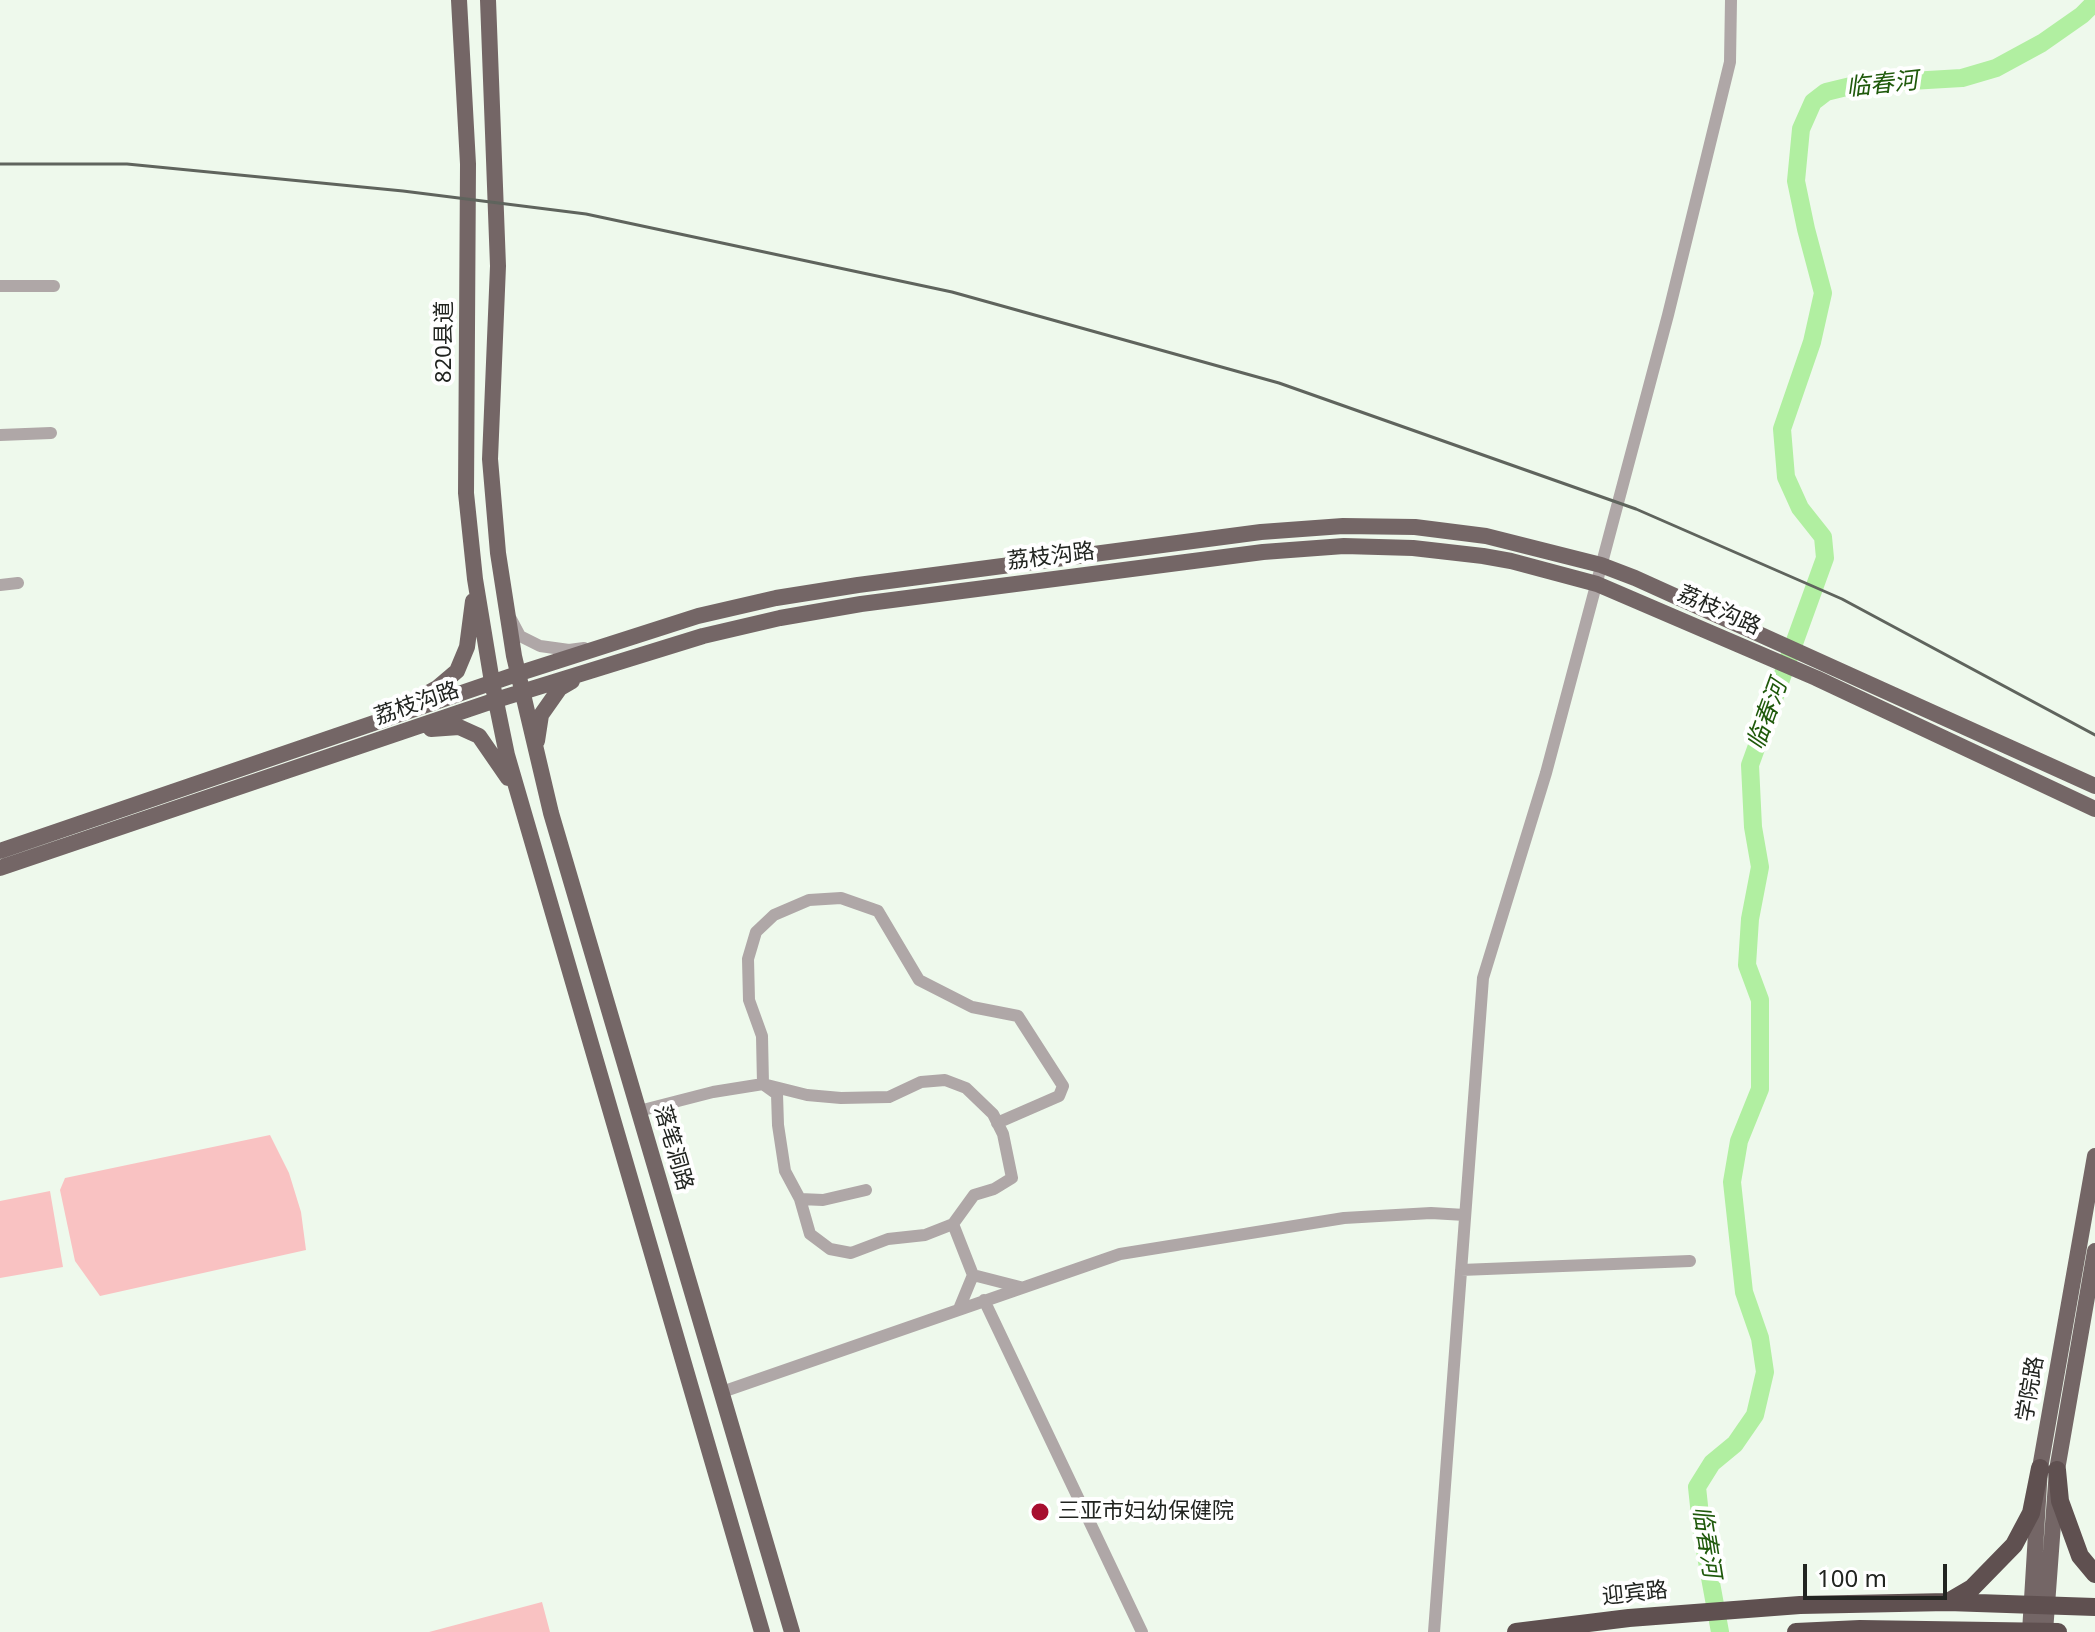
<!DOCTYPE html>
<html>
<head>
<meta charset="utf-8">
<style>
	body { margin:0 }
	#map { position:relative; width:2095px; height:1632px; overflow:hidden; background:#eef9ec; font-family:"Noto Sans",sans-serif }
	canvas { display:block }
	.scale { position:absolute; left:1803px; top:1564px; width:144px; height:36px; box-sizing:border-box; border:4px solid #212420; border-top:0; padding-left:10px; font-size:24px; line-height:28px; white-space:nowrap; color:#212420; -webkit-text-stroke:6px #fff; paint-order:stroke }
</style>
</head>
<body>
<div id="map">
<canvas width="2095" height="1632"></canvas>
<div class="scale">100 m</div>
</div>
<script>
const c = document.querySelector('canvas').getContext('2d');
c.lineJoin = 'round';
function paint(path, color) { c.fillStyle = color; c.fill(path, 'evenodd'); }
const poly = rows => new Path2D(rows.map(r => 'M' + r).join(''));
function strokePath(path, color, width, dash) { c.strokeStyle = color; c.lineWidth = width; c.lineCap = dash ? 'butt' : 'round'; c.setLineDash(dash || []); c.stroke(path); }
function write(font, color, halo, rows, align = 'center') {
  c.font = font + ' "Noto Sans","Noto Sans SC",sans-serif'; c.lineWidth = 8; c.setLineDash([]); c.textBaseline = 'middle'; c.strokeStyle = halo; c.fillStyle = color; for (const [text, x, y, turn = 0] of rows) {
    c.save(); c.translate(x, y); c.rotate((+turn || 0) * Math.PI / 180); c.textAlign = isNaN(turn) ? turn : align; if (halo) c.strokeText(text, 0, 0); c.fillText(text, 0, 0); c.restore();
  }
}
const green = poly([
	[270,1135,289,1173,301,1212,306,1250,100,1296,75,1261,60,1190,65,1178],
	[50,1191,63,1267,0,1278,0,1201],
	[542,1602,550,1632,429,1632]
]);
const river = poly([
	[1720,1632,1702,1534,1697,1487,1712,1463,1735,1444,1755,1415,1765,1372,1760,1338,1744,1292,1732,1182,1739,1141,1760,1089,1760,1000,1747,965,1750,919,1760,867,1753,827,1750,765,1825,558,1823,537,1800,508,1786,477,1782,429,1812,342,1823,293,1806,229,1796,181,1801,129,1813,102,1826,92,1859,84,1962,78,1996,68,2042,43,2082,15,2095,2]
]);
const minor = poly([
	[0,286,54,286],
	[0,435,51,433],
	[0,585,18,583],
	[511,619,520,636,540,646,569,650,584,648],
	[639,1111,713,1092,763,1084,777,1094,778,1125,785,1171,800,1199,823,1200,866,1190],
	[800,1199,810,1234,830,1249,851,1253,888,1239,925,1235,953,1224,974,1195,994,1189,1012,1178,1003,1134,993,1114,966,1088,945,1080,921,1082,889,1097,841,1098,807,1095,763,1084,762,1036,749,1000,748,959,756,932,774,915,809,900,841,898,878,911,919,980,972,1007,1018,1016,1063,1086,1059,1096,997,1123],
	[953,1224,973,1275],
	[1461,1270,1690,1261],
	[984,1300,1142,1632],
	[959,1309,973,1275,1020,1287],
	[722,1392,1120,1254,1344,1218,1431,1213,1465,1215],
	[1434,1632,1483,978,1546,773,1668,315,1730,62,1731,0]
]);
const major = poly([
	[459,0,468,164,466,493,475,579,492,682,507,755,762,1632],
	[488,0,498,266,490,459,498,553,514,656,551,813,792,1632],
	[410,703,437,688,457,671,467,647,473,601],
	[431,729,459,727,479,736,508,778],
	[537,741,541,715,560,688,572,681],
	[0,851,517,674,698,616,776,598,858,585,1261,532,1343,526,1415,527,1486,536,1601,565,1635,578,2095,786],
	[0,868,496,700,703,636,780,618,861,604,1263,552,1344,546,1413,548,1483,556,1511,561,1597,584,1816,678,2095,809],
	[2030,1632,2040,1468,2095,1156],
	[2045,1632,2057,1470,2095,1251]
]);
const highway = poly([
	[2057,1470,2060,1501,2080,1556,2095,1574],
	[1948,1602,1972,1588,2014,1545,2031,1513,2040,1468],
	[1516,1632,1629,1618,1800,1605,1948,1602,2095,1607],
	[1796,1632,1860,1629,2058,1632]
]);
const rail = poly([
	[0,164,127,164,403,191,586,214,952,292,1279,383,1636,509,1842,599,2095,735]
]);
const markers = [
	[1040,1512,10,"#a70e2f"]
];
const streetNames = [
	["820县道",445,342,-90],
	["荔枝沟路",1051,557,-7],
	["荔枝沟路",1719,611,24],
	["荔枝沟路",417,704,-19],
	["落笔洞路",673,1148,74],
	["学院路",2031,1389,-80],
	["迎宾路",1635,1594,-6]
];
const poiNames = [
	["三亚市妇幼保健院",1058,1512]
];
const waterNames = [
	["临春河",1882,85,-6],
	["临春河",1768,715,-70],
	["临春河",1706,1542,81]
];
paint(green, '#f9c2c2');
strokePath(river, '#b1efa1', 18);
strokePath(minor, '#afa7a7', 12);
strokePath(major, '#746666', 16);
strokePath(highway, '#5f5050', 18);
strokePath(rail, '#5f645d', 3);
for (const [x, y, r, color] of markers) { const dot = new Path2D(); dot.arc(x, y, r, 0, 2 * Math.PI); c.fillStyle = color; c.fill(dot); strokePath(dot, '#fff', 3); }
write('22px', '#212420', '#fff', streetNames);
write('22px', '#212420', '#fff', poiNames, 'left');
write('italic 24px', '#1f590b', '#fff', waterNames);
</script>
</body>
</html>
